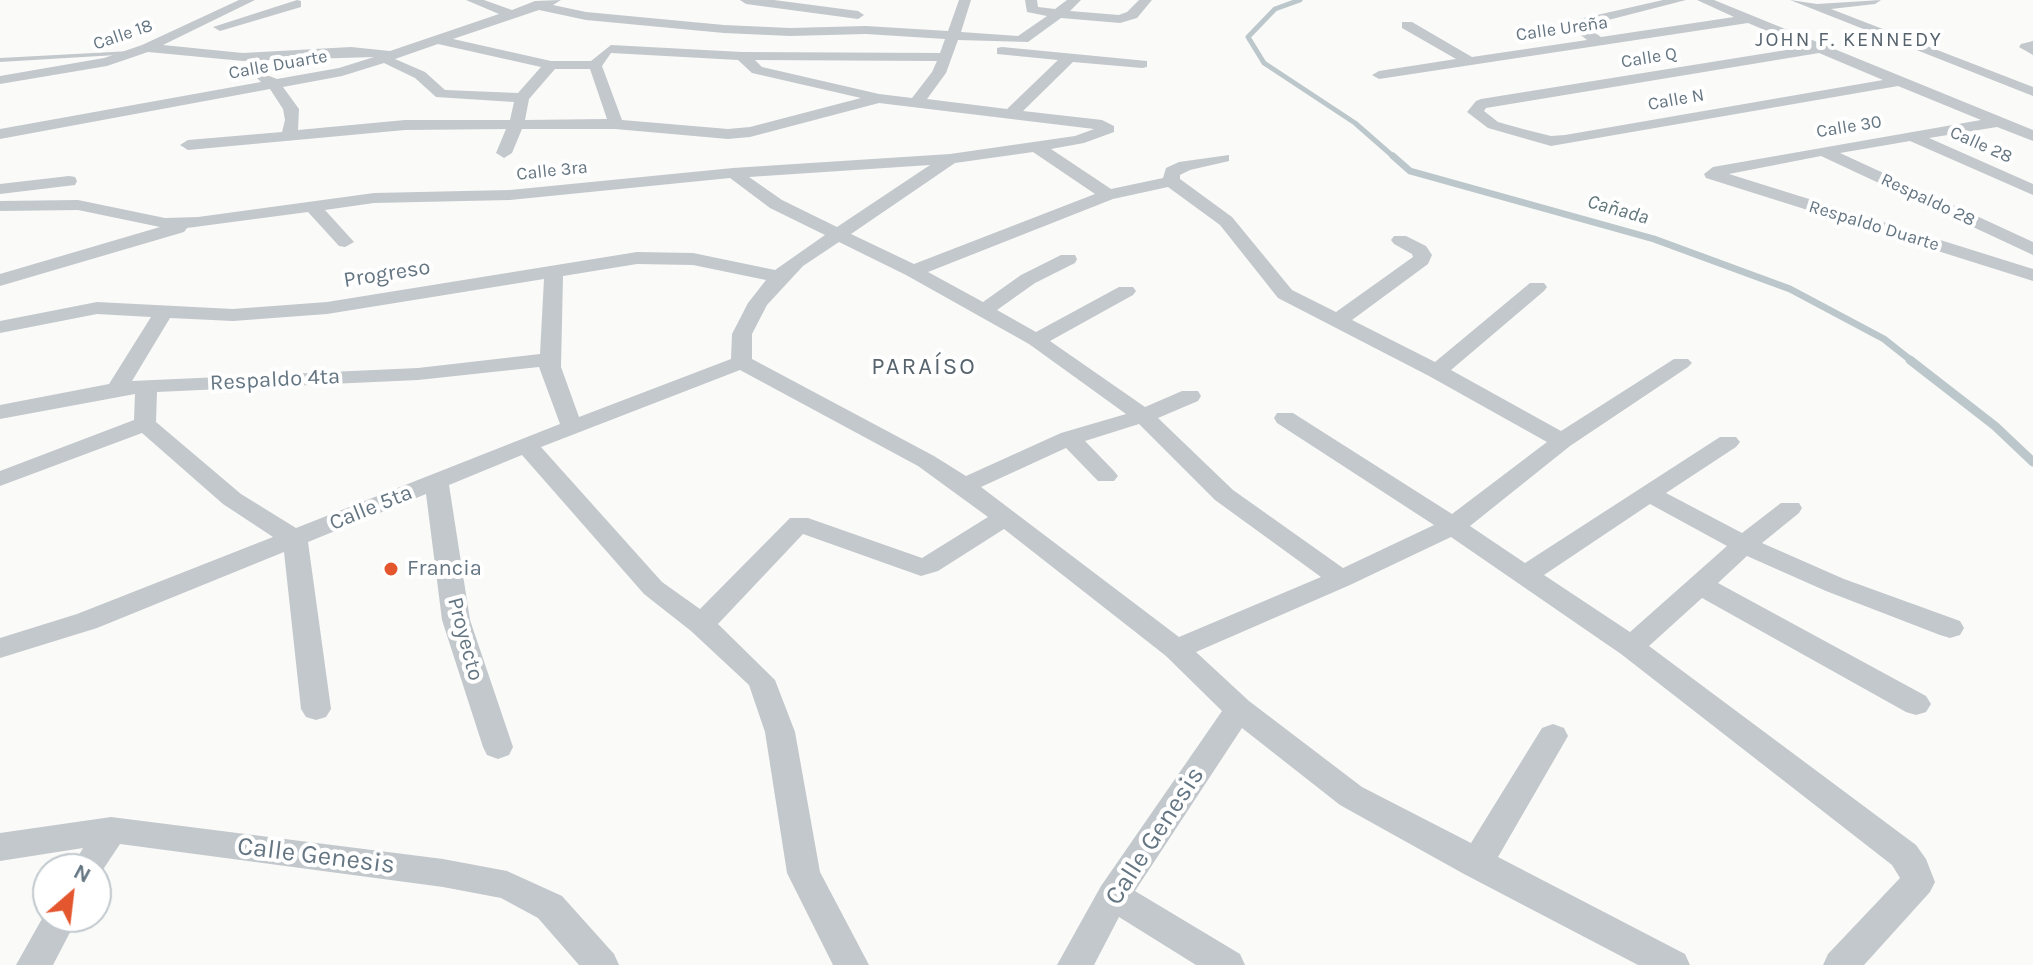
<!DOCTYPE html>
<html>
<head>
<meta charset="utf-8">
<style>
	body { margin:0 }
	#map { position:relative; width:2033px; height:965px; overflow:hidden; background:#fafaf8; font-family:Karla,sans-serif }
	canvas { display:block }
	.north { position:absolute; left:32px; top:853px; width:80px; height:80px; box-sizing:border-box; background:#fff; border:2px solid #c1c8cd; border-radius:50%; rotate:28deg; font-size:22px; font-weight:700; line-height:32px; text-align:center; color:#657683 }
	.north::after { content:''; display:block; margin:auto; width:28px; height:36px; background:#e4572e; clip-path:polygon(50% 0,100% 100%,50% 72%,0 100%) }
</style>
</head>
<body>
<div id="map">
<canvas width="2033" height="965"></canvas>
<div class="north">N</div>
</div>
<script>
const c = document.querySelector('canvas').getContext('2d');
c.lineJoin = 'round';
const poly = rows => new Path2D(rows.map(r => 'M' + r).join(''));
function strokePath(path, color, width, dash) { c.strokeStyle = color; c.lineWidth = width; c.lineCap = dash ? 'butt' : 'round'; c.setLineDash(dash || []); c.stroke(path); }
function paint(path, color) { c.fillStyle = color; c.fill(path, 'evenodd'); }
function write(font, color, halo, rows, align = 'center') {
  c.font = font + ' Karla,sans-serif'; c.lineWidth = 8; c.setLineDash([]); c.textBaseline = 'middle'; c.strokeStyle = halo; c.fillStyle = color; for (const [text, x, y, turn = 0] of rows) {
    c.save(); c.translate(x, y); c.rotate((+turn || 0) * Math.PI / 180); c.textAlign = isNaN(turn) ? turn : align; if (halo) c.strokeText(text, 0, 0); c.fillText(text, 0, 0); c.restore();
  }
}
const streamFar2 = poly([
	[1300,0,1275,9,1248,37,1264,63,1355,123,1395,158]
]);
const streamFar1 = poly([
	[1393,156,1410,171,1654,239,1790,289,1884,339,1913,362]
]);
const stream = poly([
	[1910,360,1995,426,2033,462]
]);
const service = poly([
	[131,51,133,52,133,54,0,62,0,58,131,51]
]);
const minor = poly([
	[239,0,255,0,163,45,243,53,351,47,390,51,499,14,466,0,484,0,512,10,535,1,561,0,553,5,586,12,724,25,790,28,866,26,948,31,959,0,971,0,961,32,1018,36,1047,16,1027,12,1025,0,1037,0,1038,7,1055,9,1067,0,1081,0,1070,11,1119,15,1127,12,1139,0,1152,0,1137,18,1120,23,1061,18,1028,42,958,40,946,73,927,99,1007,109,1058,60,997,54,997,48,1002,47,1147,61,1147,67,1142,68,1073,62,1023,111,1102,120,1114,126,1114,132,1084,143,1051,149,1111,189,1163,178,1166,168,1179,162,1229,155,1229,161,1190,170,1180,175,1180,179,1232,217,1292,290,1336,312,1413,257,1412,254,1394,244,1391,240,1394,236,1406,236,1426,246,1432,255,1428,264,1352,320,1435,362,1530,283,1544,283,1547,287,1544,291,1451,370,1561,431,1674,359,1688,359,1692,363,1688,367,1570,446,1470,526,1525,563,1720,437,1736,437,1740,442,1736,447,1666,493,1742,533,1781,503,1799,503,1802,508,1799,513,1762,543,1844,579,1960,621,1964,628,1960,635,1950,638,1940,635,1826,591,1747,556,1718,583,1926,696,1931,704,1926,712,1916,715,1906,712,1702,598,1649,646,1916,845,1926,859,1935,882,1930,892,1864,965,1823,965,1828,954,1900,878,1892,865,1621,654,1451,537,1350,585,1196,652,1249,701,1362,787,1471,843,1542,728,1553,724,1564,728,1568,736,1498,857,1685,954,1690,965,1638,965,1464,874,1340,805,1242,728,1135,891,1240,954,1245,965,1196,965,1119,917,1094,965,1057,965,1101,886,1222,711,1166,656,1004,529,938,571,921,576,803,534,718,624,775,680,795,732,820,872,869,965,833,965,787,873,765,732,749,685,691,631,644,594,522,455,449,485,470,620,513,747,509,755,498,759,487,755,483,747,442,620,426,494,308,542,331,709,326,717,316,720,306,717,301,709,284,552,97,628,0,658,0,638,77,614,273,537,223,504,142,433,0,486,0,471,134,420,135,394,0,419,0,405,109,384,151,317,97,314,0,333,0,321,97,302,233,309,327,302,637,252,693,253,775,270,825,235,770,208,730,178,510,200,374,203,325,210,354,242,345,247,339,246,308,212,187,228,184,232,0,286,0,274,160,227,78,210,0,211,0,201,78,200,165,218,198,217,374,193,510,190,733,168,950,154,1075,136,1094,129,879,103,750,137,728,139,615,129,522,129,512,153,504,158,496,153,506,129,405,130,188,150,180,145,188,140,282,132,285,120,283,109,270,89,0,139,0,129,261,82,257,78,264,74,277,79,339,68,374,57,243,61,148,52,107,66,0,84,0,76,104,58,142,45,239,0],
	[539,10,586,20,724,33,790,36,866,34,945,39,940,53,742,52,611,45,591,61,551,61,453,39,539,10],
	[438,44,541,67,518,93,445,90,425,72,395,59,438,44],
	[611,53,738,60,752,73,861,98,750,127,728,129,622,120,602,66,611,53],
	[755,60,937,61,932,72,912,98,879,94,762,67,755,60],
	[384,63,415,78,436,97,514,102,510,120,405,120,298,130,299,109,283,87,342,76,384,63],
	[555,69,590,69,607,119,525,120,529,99,555,69],
	[1033,152,1095,194,914,264,851,234,955,163,1033,152],
	[930,165,837,227,782,200,749,177,930,165],
	[1168,187,1220,225,1278,298,1429,376,1547,442,1452,514,1293,413,1277,413,1274,418,1277,423,1434,525,1343,568,1233,490,1158,418,1198,401,1201,396,1198,391,1182,391,1145,407,1050,341,1133,295,1136,291,1133,287,1119,287,1036,332,997,310,1035,283,1075,263,1077,259,1075,255,1061,255,1021,275,983,302,928,272,1113,199,1168,187],
	[839,242,906,275,1029,344,1126,414,1061,433,966,476,934,456,752,359,752,334,767,305,803,266,839,242],
	[637,264,693,265,766,280,748,303,732,334,731,359,579,417,561,367,563,276,637,264],
	[544,279,540,354,418,368,132,381,170,318,233,321,327,314,544,279],
	[539,367,560,424,296,528,241,494,156,422,157,392,418,380,539,367],
	[740,370,918,466,988,517,922,558,808,518,790,518,700,609,662,582,541,447,740,370],
	[1139,424,1215,500,1321,577,1179,637,981,487,1066,448,1098,481,1114,481,1118,476,1114,471,1085,441,1139,424],
	[1650,504,1727,546,1630,632,1544,575,1650,504],
	[297,0,301,1,301,7,220,31,213,27,297,0],
	[740,0,774,0,858,11,864,15,858,19,746,4,740,0],
	[1663,0,1686,0,1585,26,1601,37,1734,17,1697,0,1714,0,2033,130,2033,141,1997,127,1929,138,2033,184,2033,195,1910,141,1840,153,2033,242,2033,255,1821,156,1729,174,2033,269,2033,281,1706,178,1704,174,1713,167,1981,120,1898,86,1551,146,1488,128,1467,112,1476,101,1481,99,1805,47,1748,23,1379,79,1372,75,1379,71,1456,59,1402,28,1402,22,1412,22,1472,57,1587,40,1571,27,1575,20,1663,0],
	[1819,53,1883,80,1565,135,1551,136,1523,129,1498,122,1484,111,1486,108,1819,53],
	[1790,0,1817,4,1881,0,1875,4,1831,9,2033,87,2033,96,1790,0],
	[2033,41,2033,55,2019,47,2021,44,2033,41],
	[69,176,75,177,77,181,75,185,0,194,0,184,69,176],
	[111,817,443,859,507,871,562,896,614,954,619,965,579,965,538,918,501,898,443,887,120,844,96,880,96,869,71,869,83,848,0,861,0,833,111,817],
	[48,908,48,917,78,917,53,965,16,965,48,908]
]);
const markers = [
	[391,569,8,"#e4572e"]
];
const farStreetnames = [
	["Calle Ureña",1562,29,-8],
	["Calle 18",123,35,-19],
	["Calle Q",1649,58,-9],
	["Calle Duarte",278,65,-10],
	["Calle N",1676,100,-10],
	["Calle 30",1849,127,-9],
	["Calle 28",1981,145,24],
	["Calle 3ra",552,171,-6],
	["Respaldo 28",1928,200,25],
	["Respaldo Duarte",1874,226,17]
];
const farNeighbourhoodnames = [
	["JOHN F. KENNEDY",1849,40]
];
const farWaternames = [
	["Cañada",1618,210,16]
];
const streetNames = [
	["Progreso",387,274,-9],
	["Respaldo 4ta",275,380,-3],
	["Calle 5ta",371,508,-22],
	["Proyecto",465,639,75]
];
const poiNames = [
	["Francia",407,569]
];
const neighbourhoodNames = [
	["PARAÍSO",924,367]
];
const nearStreetnames = [
	["Calle Genesis",1155,836,-57],
	["Calle Genesis",316,856,7]
];
strokePath(streamFar2, '#bbc7cb', 5);
strokePath(streamFar1, '#bbc7cb', 7);
strokePath(stream, '#bbc7cb', 9);
paint(service, '#c3c8cc');
paint(minor, '#c3c8cc');
for (const [x, y, r, color] of markers) { const dot = new Path2D(); dot.arc(x, y, r, 0, 2 * Math.PI); c.fillStyle = color; c.fill(dot); strokePath(dot, '#fff', 3); }
write('18px', '#657683', '#fff', farStreetnames);
c.letterSpacing = '2px';
write('20px', '#57646e', '#fff', farNeighbourhoodnames);
c.letterSpacing = '0px';
write('italic 20px', '#60757c', '#fff', farWaternames);
write('22px', '#657683', '#fff', streetNames);
write('22px', '#657683', '#fff', poiNames, 'left');
c.letterSpacing = '2px';
write('24px', '#57646e', '#fff', neighbourhoodNames);
c.letterSpacing = '0px';
write('26px', '#657683', '#fff', nearStreetnames);
</script>
</body>
</html>
